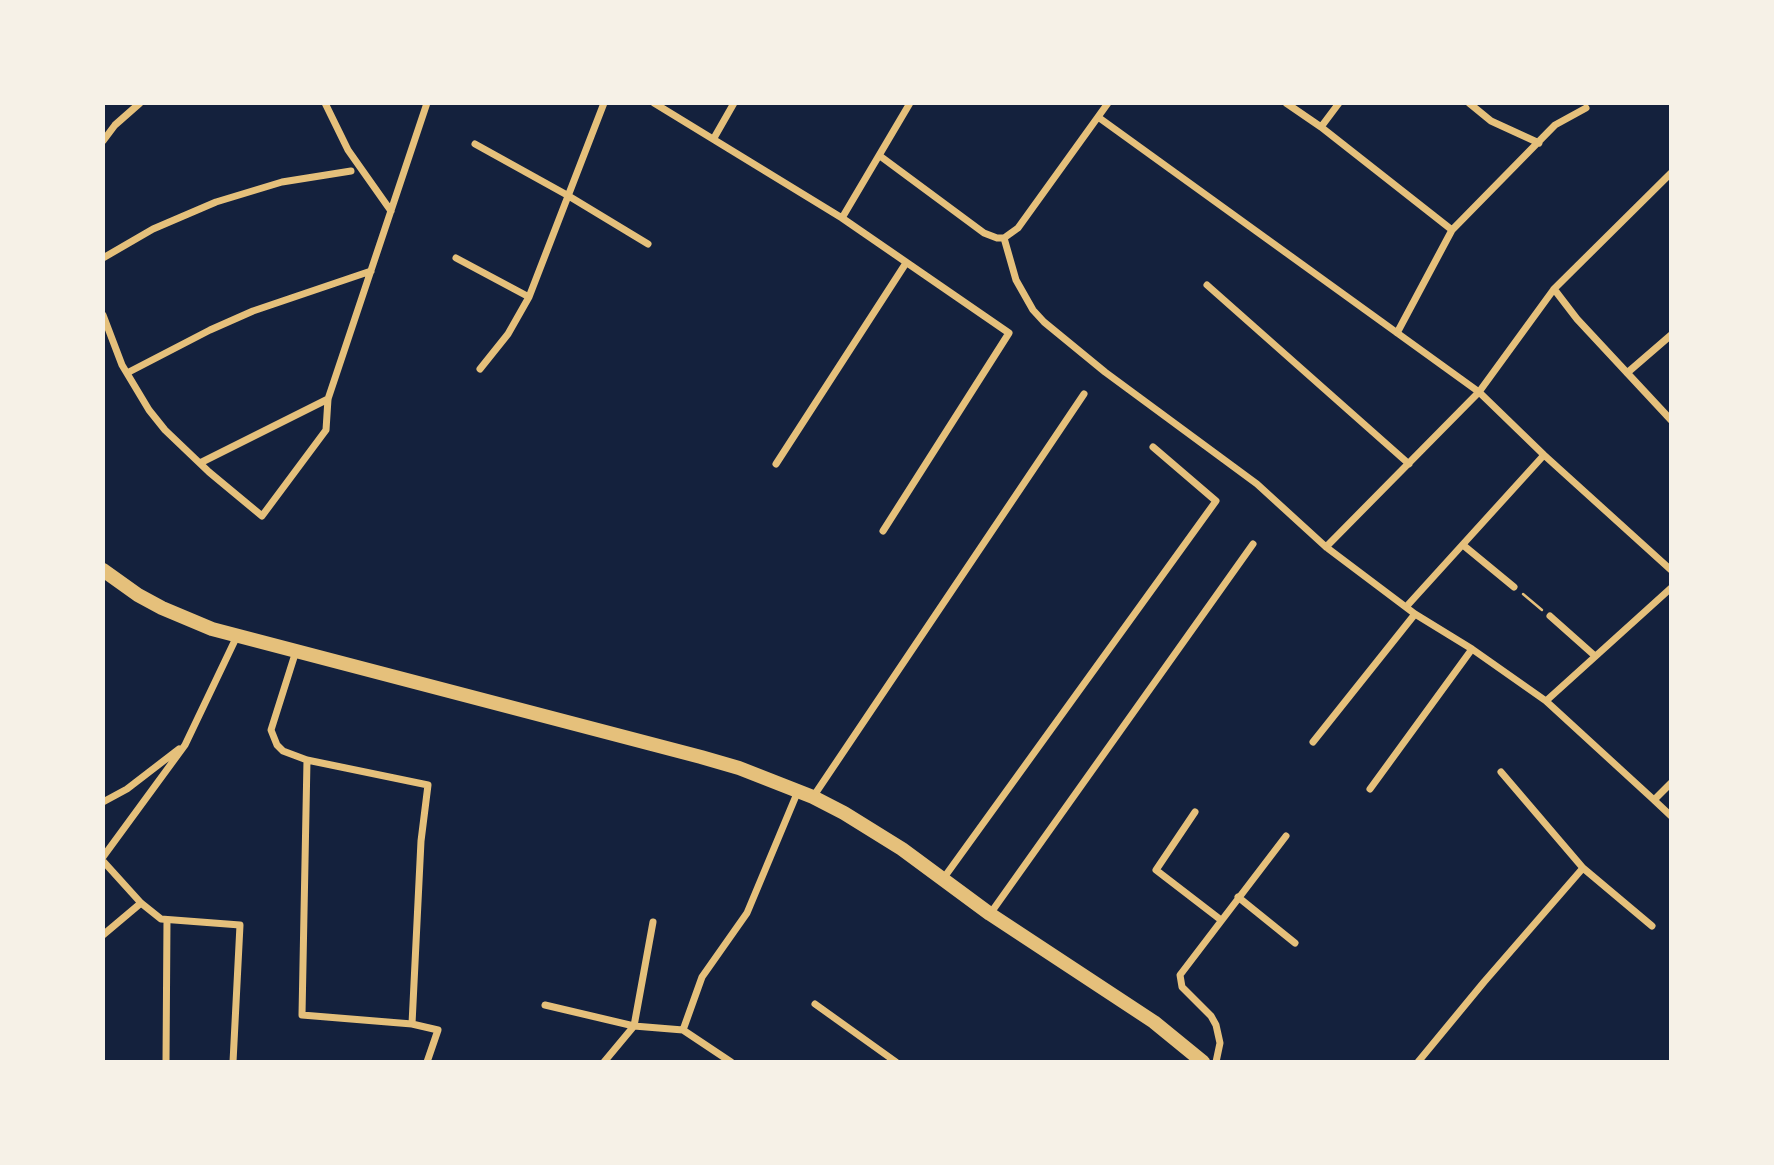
<!DOCTYPE html>
<html>
<head>
<meta charset="utf-8">
<style>
	body { margin:0 }
	#map { position:relative; width:1774px; height:1165px; overflow:hidden; background:#14213d; font-family:"Golos Text",sans-serif }
	canvas { display:block }
	.frame { position:absolute; inset:0; border:105px solid #f6f1e7; pointer-events:none }
</style>
</head>
<body>
<div id="map">
<canvas width="1774" height="1165"></canvas>
<div class="frame"></div>
</div>
<script>
const c = document.querySelector('canvas').getContext('2d');
c.lineJoin = 'round';
const poly = rows => new Path2D(rows.map(r => 'M' + r).join(''));
function strokePath(path, color, width, dash) { c.strokeStyle = color; c.lineWidth = width; c.lineCap = dash ? 'butt' : 'round'; c.setLineDash(dash || []); c.stroke(path); }
const path = poly([
	[1523,594,1542,610]
]);
const minor = poly([
	[325,103,348,150,391,211],
	[654,103,842,218,1009,333,883,531],
	[1286,103,1321,127,1452,230],
	[1469,103,1491,121,1539,143],
	[1098,117,1479,392,1544,455,1671,570],
	[1321,127,1339,103],
	[714,138,734,103],
	[103,141,115,125,140,103],
	[475,144,567,195,648,244],
	[880,156,984,233,997,238,1004,238,1018,228,1108,103],
	[842,218,910,103],
	[1004,238,1016,280,1033,310,1044,322,1105,372,1257,484,1326,547,1415,614,1472,649,1546,701,1654,800],
	[103,258,153,229,216,202,282,182,351,171],
	[456,258,529,297],
	[1207,285,1409,464],
	[1554,289,1577,319,1671,420],
	[103,315,122,365,149,410,165,430,209,472,262,516,326,430,328,399,427,103],
	[1397,333,1452,230,1555,125,1586,108],
	[480,369,508,334,529,297,604,103],
	[127,373,210,330,253,311,371,271],
	[1627,373,1671,335],
	[200,463,328,399],
	[776,464,906,263],
	[1463,545,1514,587],
	[1326,547,1479,392,1554,289,1671,173],
	[1406,607,1544,455],
	[1550,616,1595,656],
	[296,651,271,730,277,745,283,751,307,760,428,785,421,841,412,1024],
	[1546,701,1671,588],
	[1313,742,1415,614],
	[307,760,302,1015,412,1024,438,1030,427,1062],
	[1501,772,1583,868,1652,926],
	[1671,783,1654,800,1671,816],
	[1370,789,1472,649],
	[813,797,1084,394],
	[103,802,127,789,179,749],
	[1195,812,1156,870,1221,920],
	[103,857,185,745,237,636],
	[103,861,141,903,161,919,240,925,233,1062],
	[943,879,1216,501,1153,447],
	[1238,897,1295,943],
	[990,914,1253,544],
	[103,935,141,903],
	[815,1004,896,1062],
	[545,1005,634,1026,683,1030,731,1062],
	[683,1030,702,977,747,913,798,791],
	[166,1062,167,920],
	[604,1062,634,1026,653,922],
	[1216,1062,1220,1043,1216,1025,1211,1016,1182,987,1180,975,1286,836],
	[1418,1062,1484,982,1583,868]
]);
const primary = poly([
	[103,570,138,595,162,608,212,629,701,757,739,768,813,797,844,813,902,849,990,914,1154,1022,1203,1062]
]);
strokePath(path, '#e5c07b', 2.5);
strokePath(minor, '#e5c07b', 7);
strokePath(primary, '#e5c07b', 14);
</script>
</body>
</html>
